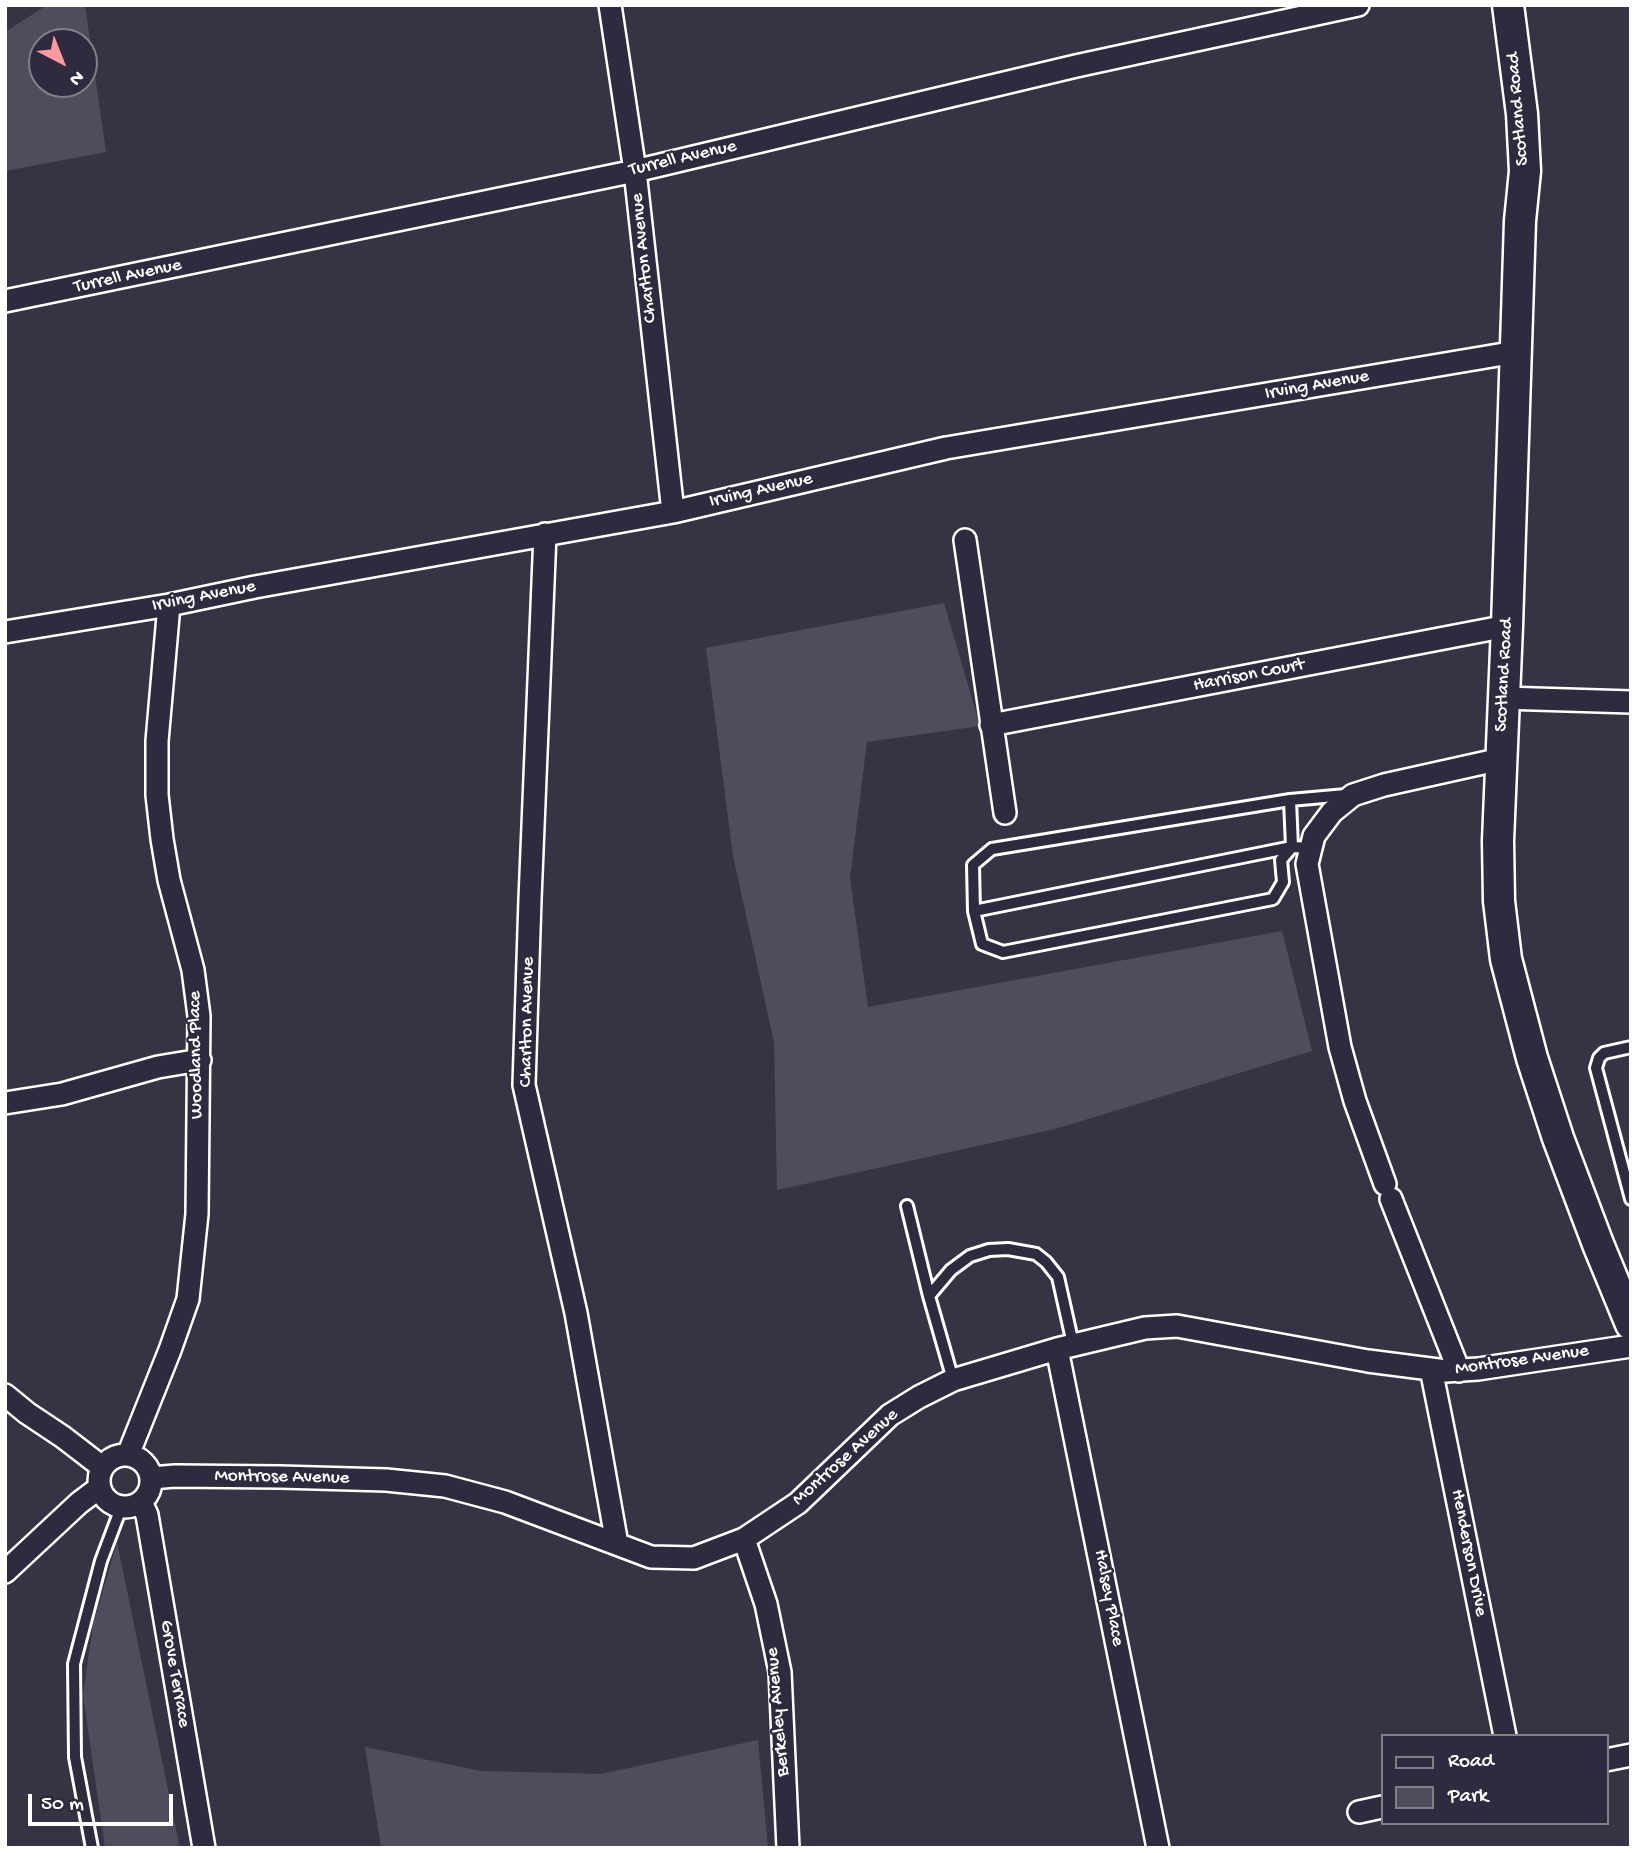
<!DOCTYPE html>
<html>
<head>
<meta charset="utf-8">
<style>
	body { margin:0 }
	#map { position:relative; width:1636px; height:1853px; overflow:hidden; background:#373345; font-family:"Gochi Hand",sans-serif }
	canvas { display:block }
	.frame { position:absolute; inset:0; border:7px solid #fff; pointer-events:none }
	.legend { position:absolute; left:1381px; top:1734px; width:228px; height:91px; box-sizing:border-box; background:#2f2a3d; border:2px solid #827f8b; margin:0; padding:9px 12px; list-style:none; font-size:21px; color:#fff }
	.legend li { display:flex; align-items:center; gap:14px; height:35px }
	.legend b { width:35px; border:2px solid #827f8b }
	.north { position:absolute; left:28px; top:28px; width:70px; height:70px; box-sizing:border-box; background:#2f2a3d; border:2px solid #827f8b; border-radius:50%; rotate:138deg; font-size:19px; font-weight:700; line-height:28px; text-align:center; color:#fff }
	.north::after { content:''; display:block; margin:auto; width:24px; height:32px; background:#ff9aa2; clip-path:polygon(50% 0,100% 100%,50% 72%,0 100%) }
	.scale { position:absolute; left:28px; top:1794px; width:145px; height:32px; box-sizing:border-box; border:4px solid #fff; border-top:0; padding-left:9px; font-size:21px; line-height:24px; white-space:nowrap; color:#fff; -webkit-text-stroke:5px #2f2a3d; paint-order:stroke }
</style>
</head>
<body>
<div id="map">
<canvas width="1636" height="1853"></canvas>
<div class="frame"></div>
<ul class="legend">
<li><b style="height:9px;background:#2f2a3d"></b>Road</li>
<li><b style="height:19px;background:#514c5c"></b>Park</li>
</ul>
<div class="north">N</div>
<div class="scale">50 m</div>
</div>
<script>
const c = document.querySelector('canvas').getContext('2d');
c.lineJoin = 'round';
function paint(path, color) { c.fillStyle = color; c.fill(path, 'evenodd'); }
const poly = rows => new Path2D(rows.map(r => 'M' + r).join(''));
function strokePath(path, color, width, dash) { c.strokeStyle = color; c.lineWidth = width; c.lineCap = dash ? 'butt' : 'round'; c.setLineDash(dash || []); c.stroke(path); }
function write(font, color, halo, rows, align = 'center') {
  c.font = font + ' "Gochi Hand",sans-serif'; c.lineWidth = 5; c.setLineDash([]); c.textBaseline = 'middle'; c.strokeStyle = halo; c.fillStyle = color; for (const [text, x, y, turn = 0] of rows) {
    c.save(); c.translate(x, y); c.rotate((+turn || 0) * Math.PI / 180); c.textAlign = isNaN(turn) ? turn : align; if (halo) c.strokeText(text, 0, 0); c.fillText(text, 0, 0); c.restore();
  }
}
const green = poly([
	[47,5,85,5,106,152,5,171,5,32],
	[42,42,84,42,84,84,42,84],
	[944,603,980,726,867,742,850,878,868,1007,1282,931,1312,1051,1055,1129,777,1190,774,1042,733,856,706,648],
	[117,1542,180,1848,105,1848,83,1695,93,1625],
	[758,1740,768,1848,381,1848,365,1747,481,1771,601,1774]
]);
const service = poly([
	[1290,800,1292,847,1281,860,1283,882,1273,899,1003,952,982,944,974,911,973,865,992,849,1290,800,1346,795],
	[974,911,1292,847,1311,848],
	[1631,1047,1604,1053,1599,1058,1596,1068,1631,1199],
	[907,1206,929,1296,953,1380],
	[929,1296,951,1270,970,1256,989,1250,1008,1249,1036,1254,1046,1262,1058,1277,1073,1344],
	[92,1848,75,1757,74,1664,101,1561,121,1508]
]);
const minor = poly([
	[610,5,635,171,673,512],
	[5,301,635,171,1076,66,1358,5],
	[545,534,530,899,524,1085,576,1313,617,1544],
	[965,540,1005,813],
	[5,632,169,605,255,587,673,512,946,448,1516,352],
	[1503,698,1631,702],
	[991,725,1507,626],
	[5,1103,62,1094,158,1067,200,1060],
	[1385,1184,1355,1101,1340,1047,1307,864,1314,836,1332,812,1353,795,1384,785,1501,759],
	[1391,1199,1459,1371],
	[1057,1349,1158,1848],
	[1431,1369,1505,1736],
	[5,1395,27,1413,63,1437,102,1467],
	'99 1481a26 26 0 1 1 52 0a26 26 0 1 1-52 0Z',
	[128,1455,170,1350,188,1299,197,1214,199,1016,193,970,169,880,162,839,157,795,157,741,169,605],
	[151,1478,175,1476,280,1477,386,1480,445,1486,505,1502,651,1557,694,1558,744,1539,798,1503,890,1415,919,1397,953,1380,1057,1349,1145,1328,1177,1326,1368,1361,1446,1371,1478,1369,1631,1346],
	[141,1502,147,1515,204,1848],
	[744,1539,766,1604,780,1672,788,1848],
	[5,1572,79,1503,99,1488],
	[1606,1760,1631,1755],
	[1359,1812,1382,1807]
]);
const secondary = poly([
	[1508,5,1522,114,1525,171,1520,221,1507,626,1498,841,1499,901,1506,959,1532,1058,1558,1138,1598,1244,1631,1324]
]);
const streetNames = [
	["Scotland Road",1519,109,-95],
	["Turrell Avenue",683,159,-13],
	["Charlton Avenue",645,258,-96],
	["Turrell Avenue",128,277,-12],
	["Irving Avenue",1317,386,-10],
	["Irving Avenue",761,491,-13],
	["Irving Avenue",204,597,-11],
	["Scotland Road",1505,675,-87],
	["Harrison Court",1249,676,-11],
	["Charlton Avenue",528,1022,-89],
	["Woodland Place",197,1055,-91],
	["Montrose Avenue",1522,1361,-8],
	["Montrose Avenue",846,1458,-42],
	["Montrose Avenue",282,1478,1],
	["Henderson Drive",1468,1553,79],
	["Halsey Place",1108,1598,79],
	["Grove Terrace",174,1674,80],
	["Berkeley Avenue",779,1712,-95]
];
paint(green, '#514c5c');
strokePath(service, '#fff', 16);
strokePath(minor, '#fff', 26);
strokePath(secondary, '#fff', 35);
strokePath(service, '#2f2a3d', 10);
strokePath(minor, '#2f2a3d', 21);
strokePath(secondary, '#2f2a3d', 30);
write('19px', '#fff', '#2f2a3d', streetNames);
</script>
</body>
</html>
